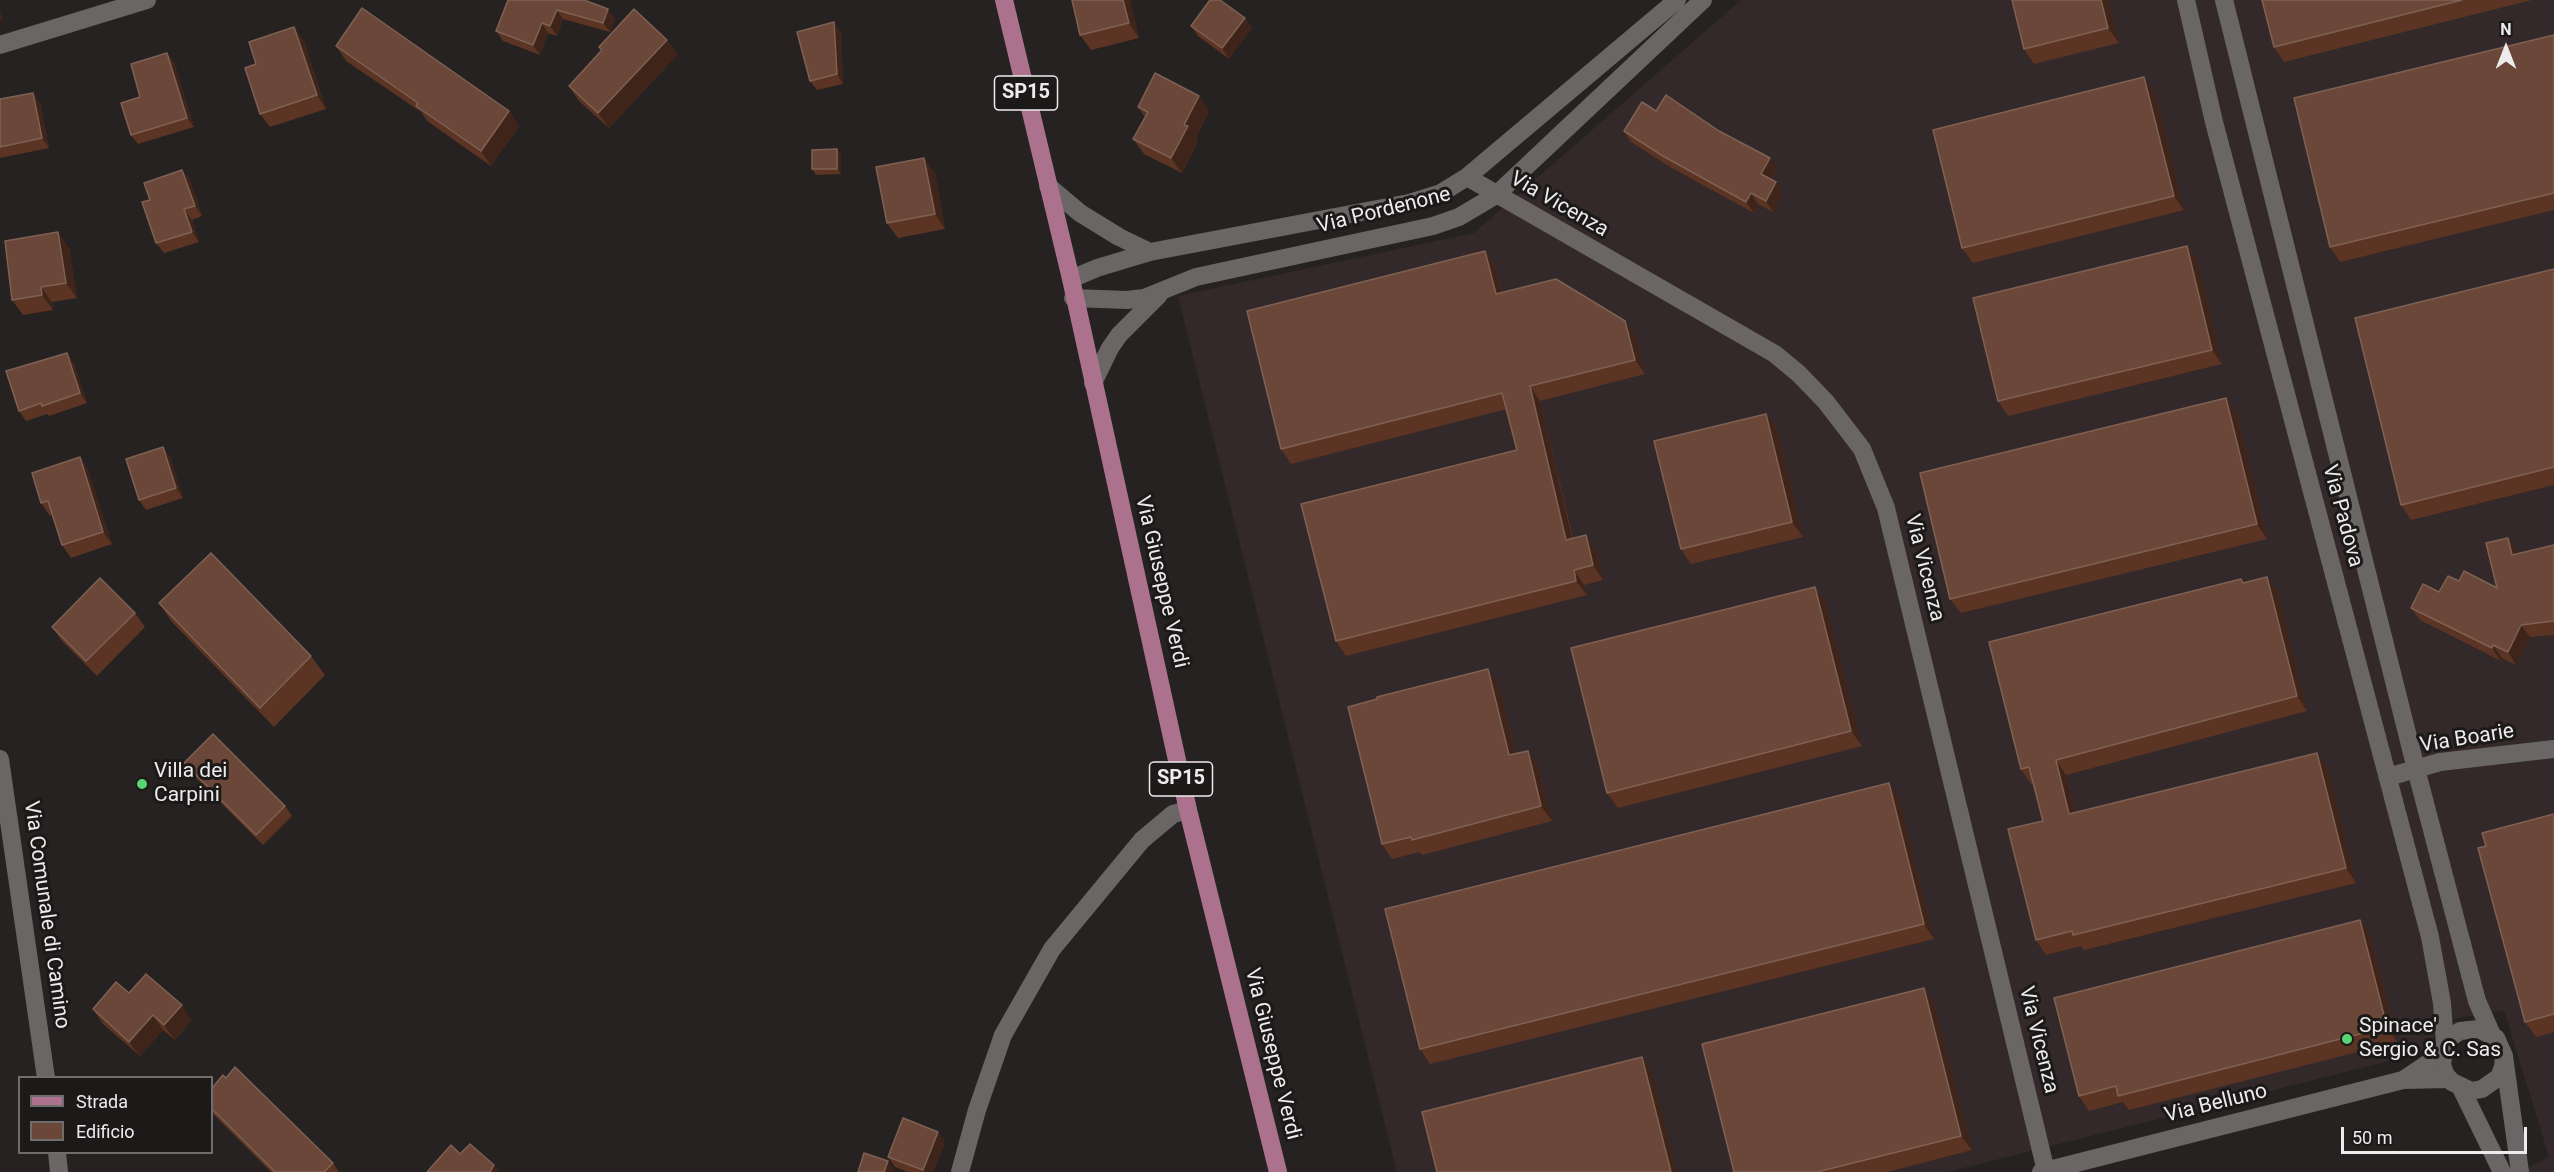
<!DOCTYPE html>
<html>
<head>
<meta charset="utf-8">
<style>
	body { margin:0 }
	#map { position:relative; width:2554px; height:1172px; overflow:hidden; background:#262222; font-family:Roboto,sans-serif }
	canvas { display:block }
	.legend { position:absolute; left:18px; top:1076px; width:195px; height:78px; box-sizing:border-box; background:#1c1919; border:2px solid #706d6d; margin:0; padding:8px 10px; list-style:none; font-size:18px; color:#edebeb }
	.legend li { display:flex; align-items:center; gap:12px; height:30px }
	.legend b { width:30px; border:2px solid #706d6d }
	.north { position:absolute; left:2476px; top:18px; width:60px; height:60px; -webkit-text-stroke:4px #1c1919; paint-order:stroke; rotate:0deg; font-size:16px; font-weight:700; line-height:24px; text-align:center; color:#edebeb }
	.north::after { content:''; display:block; margin:auto; width:21px; height:27px; background:#edebeb; clip-path:polygon(50% 0,100% 100%,50% 72%,0 100%) }
	.scale { position:absolute; left:2341px; top:1127px; width:186px; height:27px; box-sizing:border-box; border:3px solid #edebeb; border-top:0; padding-left:8px; font-size:18px; line-height:21px; white-space:nowrap; color:#edebeb; -webkit-text-stroke:4px #1c1919; paint-order:stroke }
</style>
</head>
<body>
<div id="map">
<canvas width="2554" height="1172"></canvas>
<ul class="legend">
<li><b style="height:8px;background:#ab718d"></b>Strada</li>
<li><b style="height:16px;background:#6b4739"></b>Edificio</li>
</ul>
<div class="north">N</div>
<div class="scale">50 m</div>
</div>
<script>
const c = document.querySelector('canvas').getContext('2d');
c.lineJoin = 'round';
function paint(path, color) { c.fillStyle = color; c.fill(path, 'evenodd'); }
const poly = rows => new Path2D(rows.map(r => 'M' + r).join(''));
function strokePath(path, color, width, dash) { c.strokeStyle = color; c.lineWidth = width; c.lineCap = dash ? 'butt' : 'round'; c.setLineDash(dash || []); c.stroke(path); }
function write(font, color, halo, rows, align = 'center') {
  c.font = font + ' Roboto,sans-serif'; c.lineWidth = 6; c.setLineDash([]); c.textBaseline = 'middle'; c.strokeStyle = halo; c.fillStyle = color; for (const [text, x, y, turn = 0] of rows) {
    c.save(); c.translate(x, y); c.rotate((+turn || 0) * Math.PI / 180); c.textAlign = isNaN(turn) ? turn : align; if (halo) c.strokeText(text, 0, 0); c.fillText(text, 0, 0); c.restore();
  }
}
const built = poly([
	[1741,0,2554,0,2554,1172,2521,1172,2549,1157,2504,1010,2436,1022,2433,1042,2417,1054,1947,1172,1397,1172,1178,296,1474,233]
]);
const street = poly([
	[2186,0,2214,122,2430,937,2442,1003,2445,1044],
	[2224,0,2416,769,2477,1001,2492,1035],
	[0,45,147,0],
	[1467,177,1775,354,1799,374,1826,402,1862,449,1886,508,2046,1171],
	[1048,186,1080,213,1119,237,1150,252],
	[1071,279,1097,268,1150,252,1409,203,1441,193,1467,177,1677,0],
	[1073,298,1127,300,1144,298,1196,277,1433,226,1459,217,1496,195,1703,0],
	[1093,383,1110,348,1119,335,1159,295],
	[2388,777,2440,762,2554,749],
	[2504,1056,2503,1067,2499,1077,2482,1089,2471,1091,2452,1082,2445,1074,2442,1064,2445,1044,2451,1037,2460,1031,2479,1029,2496,1038,2504,1056,2520,1172],
	[2403,1080,2442,1054],
	[2461,1088,2502,1172],
	[960,1172,977,1110,1003,1035,1052,949,1142,840,1173,814,1188,810],
	[2041,1172,2403,1080,2449,1079]
]);
const secondary = poly([
	[0,759,46,1078],
	[57,1152,59,1172]
]);
const primary = poly([
	[1004,0,1071,279,1188,810,1278,1172]
]);
const wall = poly([
	[508,0,615,19,610,32,563,19,557,36,548,33,540,55,503,41,496,31],
	[1130,0,1139,38,1091,50,1080,35],
	[2012,0,2108,0,2119,43,2034,64,2024,49],
	[2262,0,2532,0,2284,62,2274,47],
	[1245,18,1252,28,1229,59,1198,36,1191,26],
	[841,32,843,84,817,90,810,81],
	[2554,35,2554,210,2340,262,2330,247],
	[667,40,677,55,609,128,579,101,569,86,602,51,599,47],
	[304,41,326,109,270,127,260,114],
	[336,46,509,111,519,126,491,166,427,121,421,112,346,61],
	[174,62,194,127,138,144,131,135,140,97],
	[2155,92,2184,210,1973,263,1962,248],
	[0,99,40,103,49,148,0,158],
	[1138,107,1209,111,1196,137,1198,141,1182,173,1144,154,1133,139,1145,117],
	[1656,111,1719,131,1777,168,1771,180,1783,193,1773,212,1758,204,1754,213,1670,167,1631,142,1624,131],
	[841,154,841,174,816,175,812,169],
	[182,170,190,180,202,216,192,220,199,242,164,253,156,243,150,200],
	[935,173,945,229,898,238,887,223],
	[2187,246,2198,261,2222,364,2008,416,1998,401],
	[69,247,77,298,52,302,53,310,23,315,12,300],
	[1485,251,1495,266,1502,292,1636,336,1645,374,1540,401,1573,538,1586,535,1596,550,1603,580,1584,585,1587,595,1346,656,1336,641,1517,450,1507,409,1291,464,1281,449],
	[2554,269,2554,485,2411,520,2401,505],
	[74,363,87,403,49,416,47,414,26,421,19,411],
	[2237,413,2267,539,1961,613,1950,599],
	[1777,428,1803,537,1691,564,1681,549],
	[163,447,170,457,183,498,146,510,139,500],
	[80,457,88,470,112,544,71,558,62,545,52,515,50,516,41,503],
	[2554,545,2554,635,2530,637,2516,665,2502,658,2501,661,2420,620,2411,608,2459,581,2497,588,2517,551,2518,554],
	[2241,579,2244,583,2278,592,2307,711,2066,775,2076,812,2328,768,2356,883,2084,950,2081,946,2046,955,2036,940,2043,821,2033,783,2031,784,2021,769],
	[1815,587,1825,601,1862,746,1618,808,1607,793],
	[159,603,311,656,325,675,274,727,172,622],
	[135,613,145,627,97,676,62,641,52,627],
	[1498,684,1516,754,1528,751,1538,766,1552,821,1422,855,1420,852,1392,859,1382,844],
	[184,763,285,806,292,816,263,845,191,773],
	[1899,798,1934,939,1430,1064,1420,1049],
	[2554,814,2554,1032,2536,1037,2525,1022,2486,846],
	[2370,935,2397,1042,2129,1110,2123,1102,2089,1111,2079,1096],
	[1924,988,1934,1003,1972,1150,1887,1172,1734,1172],
	[129,993,192,1020,175,1040,163,1030,140,1056,103,1024,93,1009],
	[212,1088,333,1163,339,1172,271,1172,212,1113],
	[945,1142,933,1172,908,1172,895,1167,888,1157]
]);
const shadedWall = poly([
	[1123,0,1130,0,1139,38,1129,23],
	[2101,0,2108,0,2119,43,2108,28],
	[608,9,615,19,610,32,603,23],
	[0,10,4,24,0,19],
	[557,10,563,19,557,36,550,26],
	[1245,18,1252,28,1229,59,1222,48],
	[834,22,841,32,843,84,837,74],
	[542,23,548,33,540,55,533,45],
	[294,27,304,41,326,109,317,95],
	[667,40,677,55,609,128,598,113],
	[167,53,174,62,194,127,187,118],
	[2144,77,2155,92,2184,210,2174,196],
	[33,93,40,103,49,148,42,138],
	[1199,96,1209,111,1196,137,1198,141,1182,173,1171,158,1184,125],
	[509,111,519,126,491,166,481,151],
	[837,149,841,154,841,174,837,169],
	[924,158,935,173,945,229,935,214],
	[1770,158,1777,168,1768,185,1761,174],
	[182,170,190,180,202,216,195,206],
	[1776,182,1783,193,1773,212,1766,201],
	[1751,193,1758,204,1754,213,1746,202],
	[184,209,192,220,199,242,192,232],
	[58,232,69,247,77,298,66,283],
	[2187,246,2198,261,2222,364,2212,350],
	[1485,251,1495,266,1506,309,1496,294],
	[41,287,52,302,53,310,42,295],
	[1625,321,1636,336,1645,374,1635,360],
	[67,353,74,363,87,403,80,393],
	[1530,386,1540,401,1576,555,1566,540],
	[2226,398,2237,413,2267,539,2257,524],
	[1766,414,1777,428,1803,537,1792,522],
	[163,447,170,457,183,498,176,488],
	[80,457,88,470,112,544,103,532],
	[1586,535,1596,550,1603,580,1593,565],
	[2508,538,2517,551,2521,568,2512,555],
	[1574,570,1584,585,1587,595,1576,581],
	[2267,577,2278,592,2307,711,2297,696],
	[1815,587,1825,601,1862,746,1851,731],
	[2521,625,2530,637,2516,665,2508,652],
	[2493,645,2502,658,2501,661,2492,648],
	[1488,669,1498,684,1520,770,1509,755],
	[1528,751,1538,766,1552,821,1541,806],
	[2317,753,2328,768,2356,883,2346,868],
	[2056,760,2066,775,2080,829,2069,814],
	[1889,783,1899,798,1934,939,1924,924],
	[2360,920,2370,935,2397,1042,2387,1027],
	[1924,988,1934,1003,1972,1150,1961,1136],
	[182,1005,192,1020,175,1040,164,1025],
	[153,1015,163,1030,140,1056,129,1042],
	[1642,1057,1652,1072,1677,1172,1671,1172],
	[938,1132,945,1142,933,1172,924,1172,923,1170],
	[888,1161,895,1171,895,1172,884,1172],
	[494,1165,499,1172,490,1172]
]);
const building = poly([
	[508,0,584,0,608,9,603,23,557,10,550,26,542,23,533,45,496,31,508,0],
	[1072,0,1123,0,1129,23,1080,35,1072,0],
	[1210,0,1220,0,1245,18,1222,48,1191,26,1210,0],
	[2012,0,2101,0,2108,28,2024,49,2012,0],
	[2262,0,2462,0,2274,47,2262,0],
	[362,8,509,111,481,151,416,106,418,103,336,46,362,8],
	[634,9,667,40,598,113,569,86,602,50,599,47,634,9],
	[834,22,837,74,810,81,797,32,834,22],
	[294,27,317,95,260,114,245,68,256,64,249,42,294,27],
	[2554,35,2554,193,2330,247,2294,98,2554,35],
	[167,53,187,118,131,135,121,103,140,97,131,64,167,53],
	[1155,73,1199,96,1184,125,1188,126,1171,158,1133,139,1148,112,1138,107,1155,73],
	[2144,77,2174,196,1962,248,1933,130,2144,77],
	[33,93,42,138,0,147,0,99,33,93],
	[1666,95,1719,131,1770,158,1761,174,1776,182,1766,201,1751,193,1746,202,1663,156,1624,131,1642,102,1656,111,1666,95],
	[837,149,837,169,812,169,812,150,837,149],
	[924,158,935,214,887,223,876,167,924,158],
	[182,170,195,206,184,209,192,232,156,243,142,202,150,200,144,183,182,170],
	[58,232,66,283,41,287,42,295,12,300,5,241,58,232],
	[2187,246,2212,350,1998,401,1973,298,2187,246],
	[1485,251,1496,294,1556,279,1625,321,1635,360,1530,386,1566,540,1586,535,1593,565,1574,570,1576,581,1336,641,1301,504,1517,450,1502,393,1281,449,1247,311,1485,251],
	[2554,269,2554,467,2401,505,2355,318,2554,269],
	[67,353,80,393,42,406,41,403,19,411,6,371,67,353],
	[2226,398,2257,524,1950,599,1920,473,2226,398],
	[1766,414,1792,522,1681,549,1654,441,1766,414],
	[163,447,176,488,139,500,126,459,163,447],
	[80,457,103,532,62,545,48,501,41,503,32,473,80,457],
	[2508,538,2512,555,2554,545,2554,621,2521,625,2508,652,2493,645,2492,648,2411,608,2423,584,2439,592,2448,576,2459,581,2464,571,2497,588,2486,543,2508,538],
	[211,553,311,656,260,708,159,603,211,553],
	[2267,577,2297,696,2056,760,2069,814,2317,753,2346,868,2073,935,2072,931,2036,940,2008,829,2043,821,2029,767,2021,769,1989,642,2241,579,2243,583,2267,577],
	[100,578,135,613,86,661,52,627,100,578],
	[1815,587,1851,731,1607,793,1571,648,1815,587],
	[1488,669,1509,755,1528,751,1541,806,1412,840,1411,837,1382,844,1348,707,1377,699,1377,697,1488,669],
	[213,734,285,806,256,835,184,763,213,734],
	[1889,783,1924,924,1420,1049,1385,909,1889,783],
	[2554,814,2554,1014,2525,1022,2478,848,2486,846,2482,833,2554,814],
	[2360,920,2387,1027,2118,1096,2116,1086,2079,1096,2054,998,2360,920],
	[146,974,182,1005,164,1025,153,1015,129,1042,93,1009,116,982,129,993,146,974],
	[1924,988,1961,1136,1817,1172,1734,1172,1702,1044,1924,988],
	[1642,1057,1671,1172,1437,1172,1422,1112,1642,1057],
	[235,1067,333,1163,324,1172,275,1172,212,1109,212,1088,223,1075,226,1078,235,1067],
	[903,1118,938,1132,923,1170,888,1157,903,1118],
	[470,1144,494,1165,490,1172,427,1172,451,1145,460,1154,470,1144],
	[864,1153,888,1161,884,1172,858,1172,864,1153]
]);
const markers = [
	[142,784,6,"#58d570"],
	[2347,1039,6,"#58d570"]
];
const shields = [
	[1026,93,63],
	[1181,779,63]
];
const shieldNames = [
	["SP15",1026,93],
	["SP15",1181,779]
];
const streetNames = [
	["Via Vicenza",1559,205,30],
	["Via Pordenone",1384,211,-14],
	["Via Padova",2342,516,75],
	["Via Vicenza",1924,568,76],
	["Via Giuseppe Verdi",1161,582,77],
	["Via Boarie",2467,739,-9],
	["Via Comunale di Camino",46,915,82],
	["Via Vicenza",2038,1040,76],
	["Via Giuseppe Verdi",1272,1054,76],
	["Via Belluno",2216,1104,-14]
];
const poiNames = [
	["Villa dei",154,772],
	["Carpini",154,796],
	["Spinace'",2359,1027],
	["Sergio & C. Sas",2359,1051]
];
paint(built, '#34292a');
strokePath(street, '#6a6666', 18);
strokePath(secondary, '#6a6666', 18);
strokePath(primary, '#ab718d', 18);
paint(wall, '#5b3423');
paint(shadedWall, '#3f241a');
paint(building, '#6b4739');
strokePath(building, '#7f6154', 1.5);
for (const [x, y, r, color] of markers) { const dot = new Path2D(); dot.arc(x, y, r, 0, 2 * Math.PI); c.fillStyle = color; c.fill(dot); strokePath(dot, '#1c1919', 2); }
for (const [x, y, w] of shields) { const box = new Path2D(); box.roundRect(x - w / 2, y - 17, w, 34, 4.5); c.fillStyle = '#1c1919'; c.fill(box); strokePath(box, '#edebeb', 1.5); }
write('bold 20px', '#edebeb', null, shieldNames);
write('21px', '#edebeb', '#1c1919', streetNames);
write('21px', '#edebeb', '#1c1919', poiNames, 'left');
</script>
</body>
</html>
